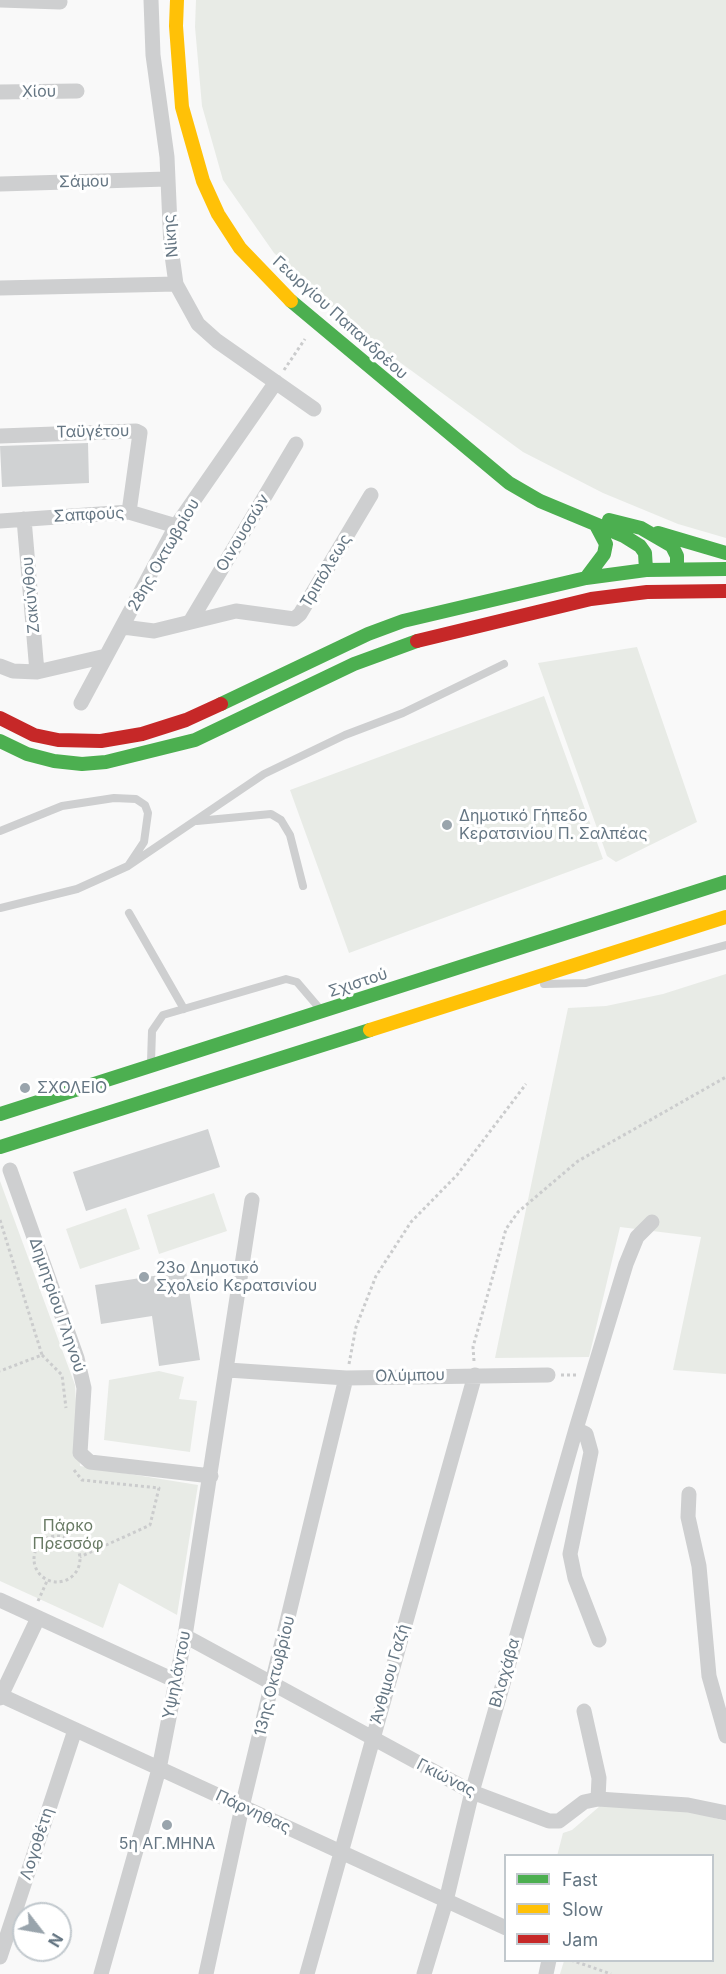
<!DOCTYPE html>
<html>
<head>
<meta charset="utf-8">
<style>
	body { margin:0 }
	#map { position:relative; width:726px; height:1974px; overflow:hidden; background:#f9f9f9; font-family:Inter,sans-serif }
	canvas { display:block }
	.legend { position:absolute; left:504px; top:1854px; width:210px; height:108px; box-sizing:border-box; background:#fff; border:2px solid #c1c8cd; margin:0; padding:8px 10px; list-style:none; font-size:18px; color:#657683 }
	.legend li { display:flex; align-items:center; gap:12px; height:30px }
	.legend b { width:30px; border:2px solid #c1c8cd }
	.north { position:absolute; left:12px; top:1902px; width:60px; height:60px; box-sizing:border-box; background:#fff; border:2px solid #c1c8cd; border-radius:50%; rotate:121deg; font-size:16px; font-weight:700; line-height:24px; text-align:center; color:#657683 }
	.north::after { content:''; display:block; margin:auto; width:21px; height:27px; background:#99a4ac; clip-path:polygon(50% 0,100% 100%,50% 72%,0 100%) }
</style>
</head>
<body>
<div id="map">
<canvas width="726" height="1974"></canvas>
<ul class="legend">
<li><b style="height:8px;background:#4caf50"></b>Fast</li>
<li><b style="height:8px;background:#ffc107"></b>Slow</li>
<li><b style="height:8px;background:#c62828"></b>Jam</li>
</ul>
<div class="north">N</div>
</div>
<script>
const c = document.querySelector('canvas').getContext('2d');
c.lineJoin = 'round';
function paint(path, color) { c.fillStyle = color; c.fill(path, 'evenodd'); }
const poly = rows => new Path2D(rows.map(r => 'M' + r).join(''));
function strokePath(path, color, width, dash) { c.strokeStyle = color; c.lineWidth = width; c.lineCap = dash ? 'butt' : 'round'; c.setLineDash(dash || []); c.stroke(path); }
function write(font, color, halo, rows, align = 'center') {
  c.font = font + ' Inter,sans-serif'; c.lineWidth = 6; c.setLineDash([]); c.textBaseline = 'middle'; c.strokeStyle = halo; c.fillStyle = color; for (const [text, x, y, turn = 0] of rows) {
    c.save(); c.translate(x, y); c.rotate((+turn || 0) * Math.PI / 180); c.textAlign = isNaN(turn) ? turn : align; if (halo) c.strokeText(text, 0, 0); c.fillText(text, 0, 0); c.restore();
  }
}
const green = poly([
	[196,0,726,0,726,538,678,524,603,493,523,452,357,331,274,253,223,180,202,106,195,27],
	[637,647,697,822,616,862,607,856,538,663],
	[544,696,603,859,349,953,290,790],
	[726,974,726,1374,673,1370,701,1237,620,1227,589,1357,495,1358,568,1008,606,1006,663,994],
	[0,1181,75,1385,80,1466,198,1485,177,1615,119,1583,103,1628,0,1581],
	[214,1193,227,1231,159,1254,147,1215],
	[126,1208,140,1249,80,1269,66,1229],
	[159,1371,184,1377,179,1399,197,1401,190,1452,104,1440,109,1380],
	[600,1806,684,1810,726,1821,726,1974,560,1974,564,1961,712,1960,712,1856,557,1856,563,1833,572,1830]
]);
const building = poly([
	[88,443,89,483,2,487,0,446],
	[208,1129,220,1167,86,1211,73,1172],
	[186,1271,200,1360,159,1366,152,1316,101,1324,95,1285]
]);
const path = poly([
	[284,370,305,339],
	[0,1220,42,1355,0,1371],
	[42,1355,62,1375,66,1408],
	[474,1361,473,1347,506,1229,518,1212,578,1161,726,1077],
	[349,1364,356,1327,376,1276,411,1222,457,1175,526,1084],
	[561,1375,576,1375],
	[74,1470,82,1480,159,1488,150,1525,80,1557],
	'34 1559a23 23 0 1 1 46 0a23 23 0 1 1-46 0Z',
	[38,1601,47,1581],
	[571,1960,611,1974]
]);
const lane = poly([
	[197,821,271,814,281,820,290,835,303,886],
	[0,831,62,806,114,798,136,799,145,805,148,813,144,842,128,866,77,889,0,908],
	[128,866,264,774,345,735,403,713,504,664],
	[129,913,184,1009],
	[544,984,586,983,726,945],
	[151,1062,152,1031,163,1015,286,979,297,982,320,1009]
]);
const street = poly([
	[0,0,60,2],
	[151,0,153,55,167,157,171,248,176,284,198,324,217,341,314,409],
	[0,92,77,91],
	[0,184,167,179],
	[0,288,176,284],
	[0,436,136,431,140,433,129,512],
	[24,519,37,672],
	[0,521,129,512,176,526],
	[190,622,296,444],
	[123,627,154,631,236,611,294,619,300,614,371,495],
	[0,666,13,671,37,672,106,656],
	[81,703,176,526,276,382],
	[10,1170,77,1358,84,1388,80,1453,90,1462,211,1476],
	[228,1370,346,1378,548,1375],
	[576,1429,586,1434,591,1452,570,1554,575,1578,599,1640],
	[689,1494,688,1517,699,1566,709,1676,726,1736],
	[0,1600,176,1681],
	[185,1636,472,1792,549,1821,559,1821,584,1802,598,1799,688,1805,726,1813],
	[0,1695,506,1928],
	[0,1698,38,1618],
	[584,1711,599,1778,598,1799],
	[0,1957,75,1730],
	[101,1974,159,1769,185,1636,252,1200],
	[206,1974,242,1807,346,1378],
	[307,1974,475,1375],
	[424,1974,446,1901,472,1792,576,1429,626,1264,637,1237,652,1222],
	[546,1974,549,1960]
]);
const fast = poly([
	[291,301,509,483,540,501,624,536,640,546,645,553,646,570],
	[609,520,641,528,672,546,677,556,677,569],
	[658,533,726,553],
	[586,578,604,554,606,544,597,527],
	[221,704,368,634,403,621,586,578,646,570,726,569],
	[0,741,27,754,54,761,82,764,106,762,195,740,354,664,417,641],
	[0,1114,726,882],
	[0,1147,370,1030]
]);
const slow = poly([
	[177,0,176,26,182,107,203,181,218,214,240,248,291,301],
	[370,1030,726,917]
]);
const jam = poly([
	[417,641,591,599,647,592,726,591],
	[0,718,34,735,58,740,101,741,142,734,186,720,221,704]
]);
const markers = [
	[447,825,6,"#99a4ac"],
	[25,1088,6,"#99a4ac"],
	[144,1277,6,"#99a4ac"],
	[167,1825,6,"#99a4ac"]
];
const streetNames = [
	["Χίου",39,92,-1],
	["Σάμου",84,182,-1],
	["Νίκης",171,236,-95],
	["Γεωργίου Παπανδρέου",340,318,42],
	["Ταϋγέτου",93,432,-1],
	["Σαπφούς",89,515,-3],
	["Οινουσσών",243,533,-59],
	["28ης Οκτωβρίου",164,555,-60],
	["Τριπόλεως",326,571,-59],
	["Ζακύνθου",31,595,-95],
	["Σχιστού",358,983,-18],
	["Δημητρίου Γληνού",57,1305,71],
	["Ολύμπου",410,1376,-1],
	["Βλαχάβα",505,1673,-74],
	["Άνθιμου Γαζή",390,1674,-74],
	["Υψηλάντου",177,1675,-79],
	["13ης Οκτωβρίου",275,1676,-76],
	["Γκιώνας",446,1778,27],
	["Πάρνηθας",253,1812,25],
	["Λογοθέτη",37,1844,-72]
];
const poiNames = [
	["Δημοτικό Γήπεδο",459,816],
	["Κερατσινίου Π. Σαλπέας",459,834],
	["ΣΧΟΛΕΙΟ",37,1088],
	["23o Δημοτικό",156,1268],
	["Σχολείο Κερατσινίου",156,1286],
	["5η ΑΓ.ΜΗΝΑ",167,1844,"center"]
];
const parkNames = [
	["Πάρκο",68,1526],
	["Πρεσσόφ",68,1544]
];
paint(green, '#e8ebe6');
paint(building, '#d0d2d3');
strokePath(path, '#cbcccd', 3, [3, 3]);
strokePath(lane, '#cecfd0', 8);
strokePath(street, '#cecfd0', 15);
strokePath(fast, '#4caf50', 14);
strokePath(slow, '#ffc107', 14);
strokePath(jam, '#c62828', 14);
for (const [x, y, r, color] of markers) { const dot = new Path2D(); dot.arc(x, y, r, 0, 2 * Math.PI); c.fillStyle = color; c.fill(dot); strokePath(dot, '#fff', 2); }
write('16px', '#657683', '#fff', streetNames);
write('16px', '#657683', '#fff', poiNames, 'left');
write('16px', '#687a64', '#fff', parkNames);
</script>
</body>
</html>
